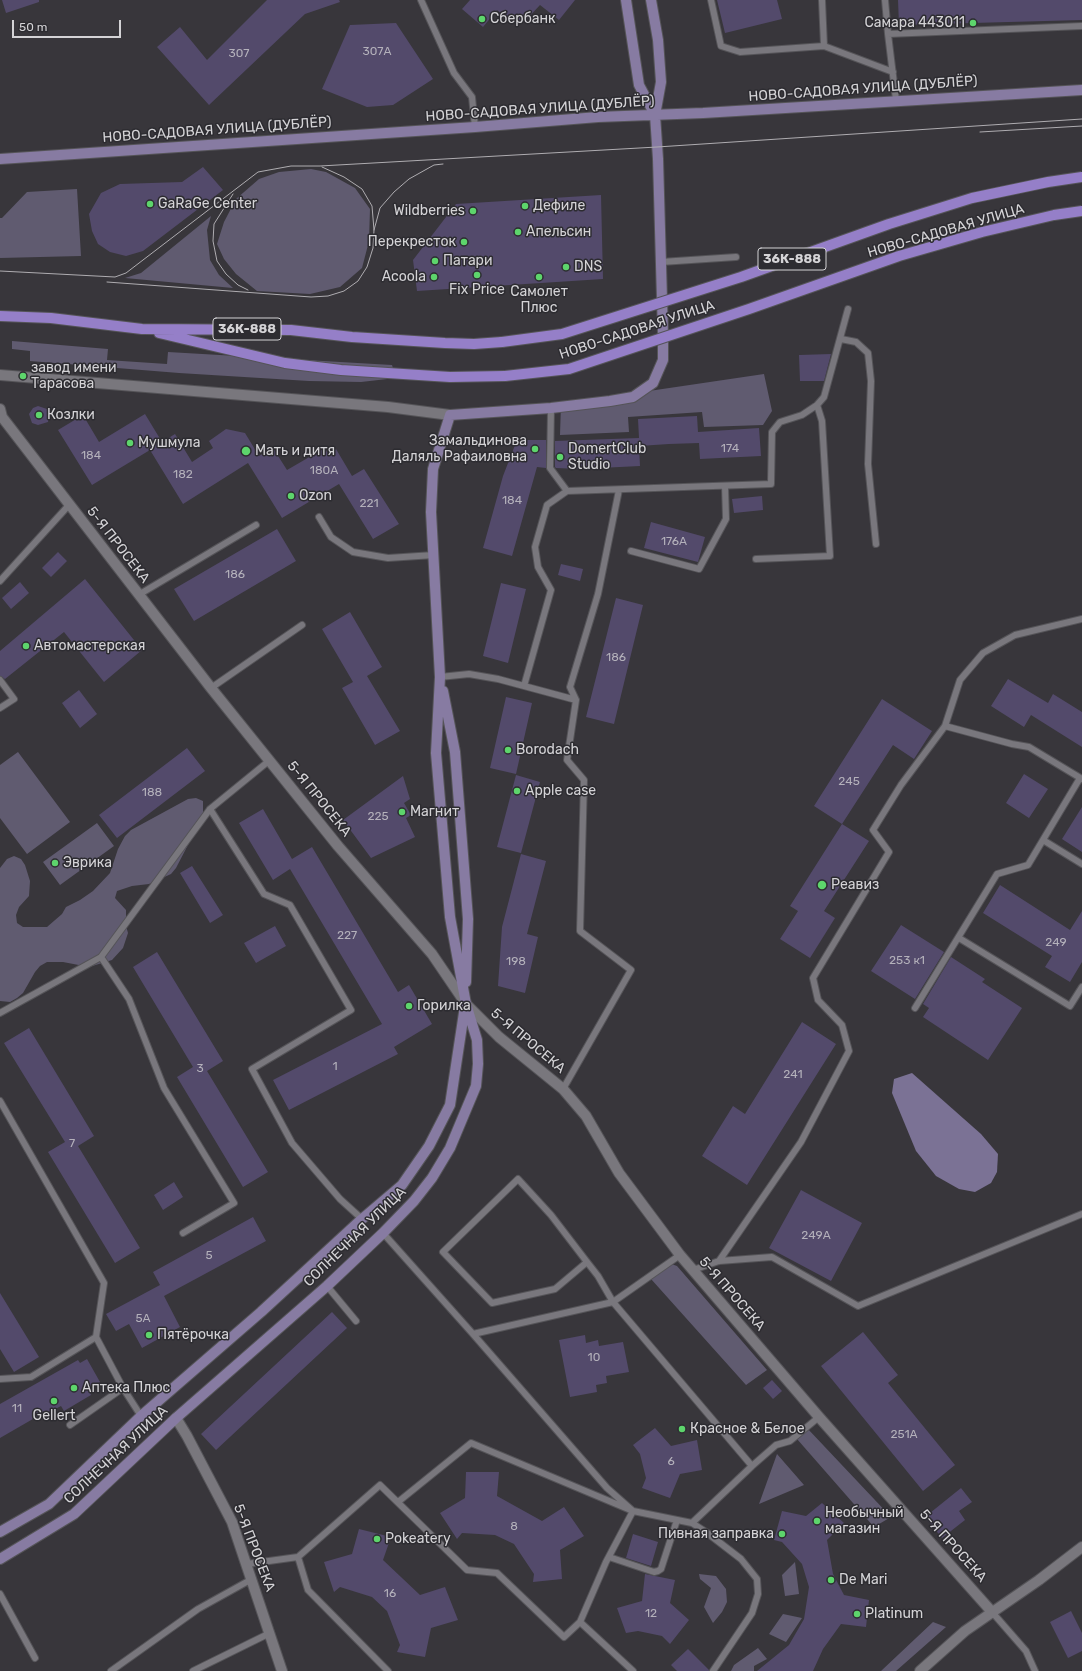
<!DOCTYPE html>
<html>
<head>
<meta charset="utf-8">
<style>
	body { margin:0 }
	#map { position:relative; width:1082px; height:1671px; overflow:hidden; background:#38363b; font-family:Rubik,sans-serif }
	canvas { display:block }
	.scale { position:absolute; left:12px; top:20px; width:109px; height:18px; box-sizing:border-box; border:2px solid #d4d3d6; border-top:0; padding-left:5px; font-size:12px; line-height:14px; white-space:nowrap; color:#d4d3d6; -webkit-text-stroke:3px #2d2c31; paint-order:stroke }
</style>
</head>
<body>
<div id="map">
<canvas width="1082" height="1671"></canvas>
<div class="scale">50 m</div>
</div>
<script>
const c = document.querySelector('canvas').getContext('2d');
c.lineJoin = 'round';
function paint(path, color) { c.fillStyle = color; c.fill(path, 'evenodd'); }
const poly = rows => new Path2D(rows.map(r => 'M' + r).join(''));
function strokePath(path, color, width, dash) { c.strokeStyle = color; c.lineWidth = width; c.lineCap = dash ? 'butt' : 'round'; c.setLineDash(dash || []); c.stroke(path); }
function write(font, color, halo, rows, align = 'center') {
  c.font = font + ' Rubik,sans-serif'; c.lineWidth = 3; c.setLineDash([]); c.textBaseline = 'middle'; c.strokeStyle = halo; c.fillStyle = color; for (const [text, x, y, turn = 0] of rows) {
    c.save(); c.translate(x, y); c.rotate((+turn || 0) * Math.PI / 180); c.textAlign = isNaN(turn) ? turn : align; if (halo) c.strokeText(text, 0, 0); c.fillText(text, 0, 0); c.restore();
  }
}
const green = poly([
	[311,169,326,172,355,188,370,209,369,241,362,268,340,287,310,294,257,291,236,274,224,259,217,244,224,222,236,199,259,179,279,172],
	[77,189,81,256,0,258,0,218,2,218,27,192],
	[211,216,207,230,210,260,219,275,233,288,125,278,141,273],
	[12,341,108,349,107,360,167,364,168,352,392,365,396,378,361,382,309,381,179,373,30,361,30,351,12,349],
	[764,374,772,411,763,425,704,427,702,412,628,417,629,432,560,435,561,404],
	[18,752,70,822,27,854,0,818,0,765],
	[196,798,203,801,203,816,176,868,171,874,149,884,132,886,117,891,115,898,126,910,126,926,128,933,123,948,112,960,89,967,63,962,47,962,40,966,35,972,23,993,17,998,10,1002,0,1001,0,868,7,859,14,856,21,859,25,865,30,881,29,896,19,907,16,915,17,923,23,927,47,927,62,914,66,907,80,900,93,891,110,873,118,849,125,836,131,830,188,799],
	[97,823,114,846,60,885,43,862],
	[666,1262,677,1266,767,1370,746,1385,651,1279],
	[807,1428,891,1517,874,1527,797,1439],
	[777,1454,804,1485,759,1504],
	[795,1562,799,1594,785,1596,782,1575],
	[699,1574,716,1576,726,1589,727,1602,722,1612,713,1623,704,1607,711,1588,700,1579],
	[783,1614,802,1618,786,1642,769,1634],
	[933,1622,946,1627,896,1671,881,1671],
	[758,1648,767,1659,754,1666,754,1671,731,1671,734,1665]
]);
const water = poly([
	[912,1073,981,1134,998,1154,997,1172,991,1183,975,1192,959,1189,936,1176,916,1151,892,1093,894,1079]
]);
const building = poly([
	[2,0,39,0,39,2,6,13],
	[267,0,339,0,340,2,305,14,209,105,157,47,180,27,207,60],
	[470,0,575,0,559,20,540,5,526,20,508,20,497,10,483,27,462,9],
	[717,0,777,0,782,19,725,33],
	[898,0,1082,0,1082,20,899,25],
	[396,23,433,79,393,105,367,107,322,89,350,25],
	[203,167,223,190,143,251,126,256,110,252,98,244,92,231,89,214,101,193,120,184,182,182],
	[601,195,603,279,417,291,413,260,456,204],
	[831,354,824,381,800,381,799,355],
	[38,406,47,409,49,416,48,422,38,425,32,423,29,414,33,408],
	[145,414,162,442,175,434,192,462,213,448,209,441,226,429,245,433,259,456,273,448,287,470,325,448,328,454,336,449,352,476,364,469,399,524,373,539,339,484,282,518,248,463,183,504,150,450,92,485,58,430,83,415,99,442],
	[697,416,698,432,759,428,761,456,700,459,699,443,669,444,639,446,640,466,580,469,556,468,555,467,555,441,639,438,638,419],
	[517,440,546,440,546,468,537,467,512,556,483,548,503,476],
	[762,496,763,510,734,513,732,499],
	[651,522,705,537,698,562,644,548],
	[277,529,296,561,194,621,174,589],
	[58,552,67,561,51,577,42,568],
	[561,564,583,569,580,581,558,575],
	[85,579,142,650,104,682,64,632,5,679,0,676,0,651],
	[20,582,29,593,11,609,2,598],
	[501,583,526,589,508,663,483,656],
	[616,598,643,605,614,724,586,717],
	[350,612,382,667,367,676,400,731,375,745,342,688,353,682,322,629],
	[1008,679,1048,703,1053,694,1082,712,1082,747,1031,715,1024,727,991,706],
	[79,690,97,714,80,728,62,703],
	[506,697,532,703,516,774,490,768],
	[882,699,932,731,914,759,893,745,842,824,814,806],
	[187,748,205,771,117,838,99,815],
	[1024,774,1048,789,1029,818,1006,803],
	[516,775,540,782,521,853,497,847],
	[403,776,410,799,404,803,411,815,406,818,415,837,371,858,343,820],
	[1082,807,1082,852,1062,839],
	[263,809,292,859,312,847,398,992,409,985,432,1024,394,1047,398,1054,289,1110,273,1080,382,1024,290,869,273,880,239,823],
	[842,824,869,841,824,911,835,918,810,958,780,939,798,911,790,906],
	[521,854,546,861,527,934,538,937,525,993,498,986,502,927],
	[192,866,223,915,210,923,180,873],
	[1000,885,1070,930,1082,911,1082,962,1070,982,1045,967,1052,956,983,913],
	[901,925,944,952,915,999,871,971],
	[275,926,286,946,256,963,244,943],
	[157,952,223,1061,207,1071,268,1172,243,1187,177,1077,193,1067,133,967],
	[951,957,985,979,982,982,1022,1008,988,1060,923,1017,929,1008,923,1004],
	[802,1022,836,1044,747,1185,702,1156,733,1106,745,1114],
	[29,1028,94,1136,78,1146,140,1248,115,1263,48,1152,65,1142,4,1043],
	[174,1182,183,1197,163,1210,154,1195],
	[801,1190,862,1223,831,1281,769,1248],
	[253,1217,266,1241,164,1296,180,1327,142,1348,129,1324,116,1331,106,1314,160,1285,153,1272],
	[0,1293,39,1357,14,1372,0,1349],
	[332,1312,347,1328,216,1450,201,1434],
	[863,1332,898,1375,888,1383,955,1465,923,1491,821,1366],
	[585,1335,586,1343,598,1340,599,1346,623,1342,629,1372,606,1376,607,1383,596,1385,597,1392,570,1397,559,1340],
	[87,1359,100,1382,88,1389,91,1395,64,1411,61,1406,46,1414,45,1412,0,1438,0,1404,78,1360,80,1363],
	[772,1380,782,1391,773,1399,763,1388],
	[655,1428,671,1446,697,1440,702,1470,680,1474,670,1498,642,1488,646,1478,640,1454,633,1445],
	[466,1472,499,1472,497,1496,542,1521,564,1507,584,1536,560,1550,562,1579,533,1582,534,1574,514,1544,495,1535,462,1533,457,1539,440,1513,465,1498],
	[961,1488,972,1502,959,1511,965,1520,942,1538,925,1517],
	[822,1503,844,1523,827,1540,833,1574,844,1595,869,1600,866,1627,841,1624,823,1649,813,1671,757,1671,789,1645,804,1619,809,1587,802,1564,782,1542,774,1540,782,1511,806,1516],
	[359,1529,391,1537,383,1560,420,1595,445,1587,458,1620,431,1628,425,1657,397,1652,400,1645,387,1611,372,1597,340,1587,334,1592,324,1562,352,1554],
	[633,1534,658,1542,651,1566,626,1558],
	[645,1574,675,1580,670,1603,689,1620,670,1644,662,1636,638,1631,626,1633,617,1608,642,1601],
	[1071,1611,1082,1633,1082,1651,1068,1658,1050,1622],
	[688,1649,709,1670,709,1671,677,1671,671,1665]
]);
const service = poly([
	[421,0,454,73,472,97,475,127],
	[711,0,721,46,740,52,824,46],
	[822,0,824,46,893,72],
	[885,0,888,34,896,100],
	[888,34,1082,26],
	[661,262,736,257],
	[841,339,856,342,868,353,871,381,868,464,876,544],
	[551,408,550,468,567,491],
	[319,517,331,537,353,552,388,558,434,555],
	[631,551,699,569,726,519,725,486],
	[756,559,830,556,822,421,817,405],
	[0,581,69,505],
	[140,594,256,525],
	[440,677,469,674,498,679,576,700,570,687,598,594,619,490],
	[0,680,14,699,0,708],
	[524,686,551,590,538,567,535,547,547,505,567,491,771,484,772,432,780,422,802,415,817,405,824,397,848,309],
	[211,688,302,625],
	[945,726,960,680,983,653,1015,635,1082,619],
	[210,809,264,894,290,905,351,1010,252,1069,292,1143,340,1199,362,1219],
	[1043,840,1082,864],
	[959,938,1070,1006,1082,987],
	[101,957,129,999,164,1088,234,1203,183,1233],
	[915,1008,997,874,1028,865,1080,778],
	[0,1013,101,957,210,809,270,760],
	[563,1089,631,970,580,931,584,780,567,760,576,700],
	[0,1101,104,1283,96,1337,123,1388,141,1416],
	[383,1233,473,1334],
	[680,1255,613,1302,752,1466,692,1523,706,1532,741,1559,757,1579,758,1594,752,1613,713,1671],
	[719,1261,801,1142,849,1051,842,1025,818,1000,813,978,889,852,873,830,901,785,945,726,1012,744,1029,747,1082,779],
	[587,1262,555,1289,492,1303,443,1252,518,1179,551,1215,587,1262,598,1276,613,1302,473,1334,607,1488,633,1511,692,1523],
	[693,1270,719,1261,772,1257,858,1306,1082,1214],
	[327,1286,356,1321],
	[0,1379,31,1377,96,1337],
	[70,1425,123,1388],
	[752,1466,776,1445,790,1441,819,1417],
	[298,1557,308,1590,388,1671],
	[609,1557,654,1572,658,1571,661,1569,677,1520],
	[247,1564,298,1557,380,1485,467,1570,497,1573,564,1637,580,1622,606,1562,633,1511,471,1443,398,1502],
	[0,1594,35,1658],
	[992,1612,1026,1651,1035,1671],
	[580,1622,633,1671],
	[111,1671,198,1609,252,1579],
	[193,1671,270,1633]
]);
const minor = poly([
	[0,409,2,417,211,688,338,846,432,954,466,1004,499,1037,563,1089,586,1116,619,1173,680,1255,819,1417,992,1612],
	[176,1418,187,1436,232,1522,282,1671],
	[920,1671,965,1631,1039,1580,1082,1547]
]);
const tertiary = poly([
	[0,375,388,407,450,415]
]);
const secondary = poly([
	[626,0,639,85,655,115],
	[0,159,475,127,598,117,703,113,1082,90],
	[443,691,455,752,468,919,466,982],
	[0,1532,49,1504,141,1416,261,1312,362,1219,402,1185,429,1146,450,1105,465,1006],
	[0,1559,74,1514,176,1418,327,1286,383,1233,414,1201,432,1178,450,1148,476,1086,478,1064,477,1040,466,1004,450,917,436,753,440,677,431,512,433,469,450,415,551,408,610,401,633,397,653,383,663,360,663,335,658,159,655,115,661,82,658,40,651,0]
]);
const primary = poly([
	[0,316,51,318,142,329,291,330,352,337,445,343,474,344,502,342],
	[159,333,285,363,341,370,450,377,505,376]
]);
const tram = poly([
	[980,132,1082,126],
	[233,194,214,224,213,241,217,261,226,274,238,285,248,290],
	[374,230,380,208,394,192,409,179,434,165,443,164],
	[0,271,115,277,126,273,258,172,291,166,320,166,657,147,1082,119],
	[107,282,311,297,328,296,344,291,358,281,367,267,373,248,374,230,372,206,362,189,344,177,322,167]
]);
const primaryBridge = poly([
	[502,342,562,334,741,277,889,224,972,198,1048,182,1082,177],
	[505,376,569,369,749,309,899,256,982,232,1054,215,1082,211]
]);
const markers = [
	[482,19,4,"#5dd56c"],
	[973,23,4,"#5dd56c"],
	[150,204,4,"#5dd56c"],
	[525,206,4,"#5dd56c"],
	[473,211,4,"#5dd56c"],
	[518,232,4,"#5dd56c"],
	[464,242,4,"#5dd56c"],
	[435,261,4,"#5dd56c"],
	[566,267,4,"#5dd56c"],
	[477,275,4,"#5dd56c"],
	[434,277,4,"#5dd56c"],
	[539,277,4,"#5dd56c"],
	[23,376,4,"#5dd56c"],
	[39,415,4,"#5dd56c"],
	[130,443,4,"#5dd56c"],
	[535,449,4,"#5dd56c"],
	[246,451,5,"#5dd56c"],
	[560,457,4,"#5dd56c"],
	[291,496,4,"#5dd56c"],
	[26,646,4,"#5dd56c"],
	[508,750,4,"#5dd56c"],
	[517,791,4,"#5dd56c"],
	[402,812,4,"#5dd56c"],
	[55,863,4,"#5dd56c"],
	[822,885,5,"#5dd56c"],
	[409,1006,4,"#5dd56c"],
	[149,1335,4,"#5dd56c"],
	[74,1388,4,"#5dd56c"],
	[54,1401,4,"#5dd56c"],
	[682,1429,4,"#5dd56c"],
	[817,1521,4,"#5dd56c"],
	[782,1534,4,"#5dd56c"],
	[377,1539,4,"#5dd56c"],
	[831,1580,4,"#5dd56c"],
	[857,1614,4,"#5dd56c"]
];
const numberNames = [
	["307А",377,52],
	["307",239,54],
	["174",730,449],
	["184",91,456],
	["180А",324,471],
	["182",183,475],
	["184",512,501],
	["221",369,504],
	["176А",674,542],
	["186",235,575],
	["186",616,658],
	["245",849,782],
	["188",152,793],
	["225",378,817],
	["227",347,936],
	["249",1056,943],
	["253 к1",907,961],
	["198",516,962],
	["1",335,1067],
	["3",200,1069],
	["241",793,1075],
	["7",72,1144],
	["249А",816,1236],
	["5",209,1256],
	["5А",143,1319],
	["10",594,1358],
	["11",17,1409],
	["251А",904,1435],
	["6",671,1462],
	["8",514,1527],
	["16",390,1594],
	["12",651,1614]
];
const shields = [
	[792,259,68],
	[247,329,68]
];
const shieldNames = [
	["36К-888",792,259],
	["36К-888",247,329]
];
const poiNames = [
	["Сбербанк",490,19],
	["Самара 443011",965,23,"right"],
	["GaRaGe Center",158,204],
	["Дефиле",533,206],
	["Wildberries",465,211,"right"],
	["Апельсин",526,232],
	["Перекресток",456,242,"right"],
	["Патари",443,261],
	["DNS",574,267],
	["Acoola",426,277,"right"],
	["Fix Price",477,290,"center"],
	["Самолет",539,292,"center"],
	["Плюс",539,308,"center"],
	["завод имени",31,368],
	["Тарасова",31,384],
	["Козлки",47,415],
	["Замальдинова",527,441,"right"],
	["Даляль Рафаиловна",527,457,"right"],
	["Мушмула",138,443],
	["DomertClub",568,449],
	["Studio",568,465],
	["Мать и дитя",255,451],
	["Ozon",299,496],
	["Автомастерская",34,646],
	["Borodach",516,750],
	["Apple case",525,791],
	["Магнит",410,812],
	["Эврика",63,863],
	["Реавиз",831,885],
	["Горилка",417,1006],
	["Пятёрочка",157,1335],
	["Аптека Плюс",82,1388],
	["Gellert",54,1416,"center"],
	["Красное & Белое",690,1429],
	["Необычный",825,1513],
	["магазин",825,1529],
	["Пивная заправка",774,1534,"right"],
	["Pokeatery",385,1539],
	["De Mari",839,1580],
	["Platinum",865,1614]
];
const streetNames = [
	["НОВО-САДОВАЯ УЛИЦА (ДУБЛЁР)",863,89,-4],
	["НОВО-САДОВАЯ УЛИЦА (ДУБЛЁР)",540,109,-4],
	["НОВО-САДОВАЯ УЛИЦА (ДУБЛЁР)",217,130,-4],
	["НОВО-САДОВАЯ УЛИЦА",946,231,-16],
	["НОВО-САДОВАЯ УЛИЦА",637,330,-18],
	["5-Я ПРОСЕКА",118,545,52],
	["5-Я ПРОСЕКА",319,799,51],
	["5-Я ПРОСЕКА",528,1041,40],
	["СОЛНЕЧНАЯ УЛИЦА",355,1237,-44],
	["5-Я ПРОСЕКА",732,1294,49],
	["СОЛНЕЧНАЯ УЛИЦА",116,1455,-43],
	["5-Я ПРОСЕКА",953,1546,48],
	["5-Я ПРОСЕКА",254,1548,69]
];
paint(green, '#605b70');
paint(water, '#7b7295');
paint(building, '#534a6b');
strokePath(service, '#555458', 8);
strokePath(minor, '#555458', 12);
strokePath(tertiary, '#555458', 12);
strokePath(secondary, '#555458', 12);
strokePath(primary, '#555458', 12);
strokePath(service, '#79777d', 6);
strokePath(minor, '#79777d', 10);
strokePath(tertiary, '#79777d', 10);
strokePath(secondary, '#877ba2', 10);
strokePath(primary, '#957fc8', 10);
strokePath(tram, '#afadb1', 1);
strokePath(primaryBridge, '#555458', 12, []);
strokePath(primaryBridge, '#957fc8', 10);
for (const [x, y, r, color] of markers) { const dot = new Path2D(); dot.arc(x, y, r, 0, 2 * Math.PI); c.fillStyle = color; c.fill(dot); strokePath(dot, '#2d2c31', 1.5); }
write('12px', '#b4b1bb', null, numberNames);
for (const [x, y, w] of shields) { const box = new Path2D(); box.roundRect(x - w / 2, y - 11, w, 22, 3); c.fillStyle = '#2d2c31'; c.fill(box); strokePath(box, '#d4d3d6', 1); }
write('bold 13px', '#d4d3d6', null, shieldNames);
write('14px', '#d4d3d6', '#2d2c31', poiNames, 'left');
write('14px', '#d4d3d6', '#2d2c31', streetNames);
</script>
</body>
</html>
